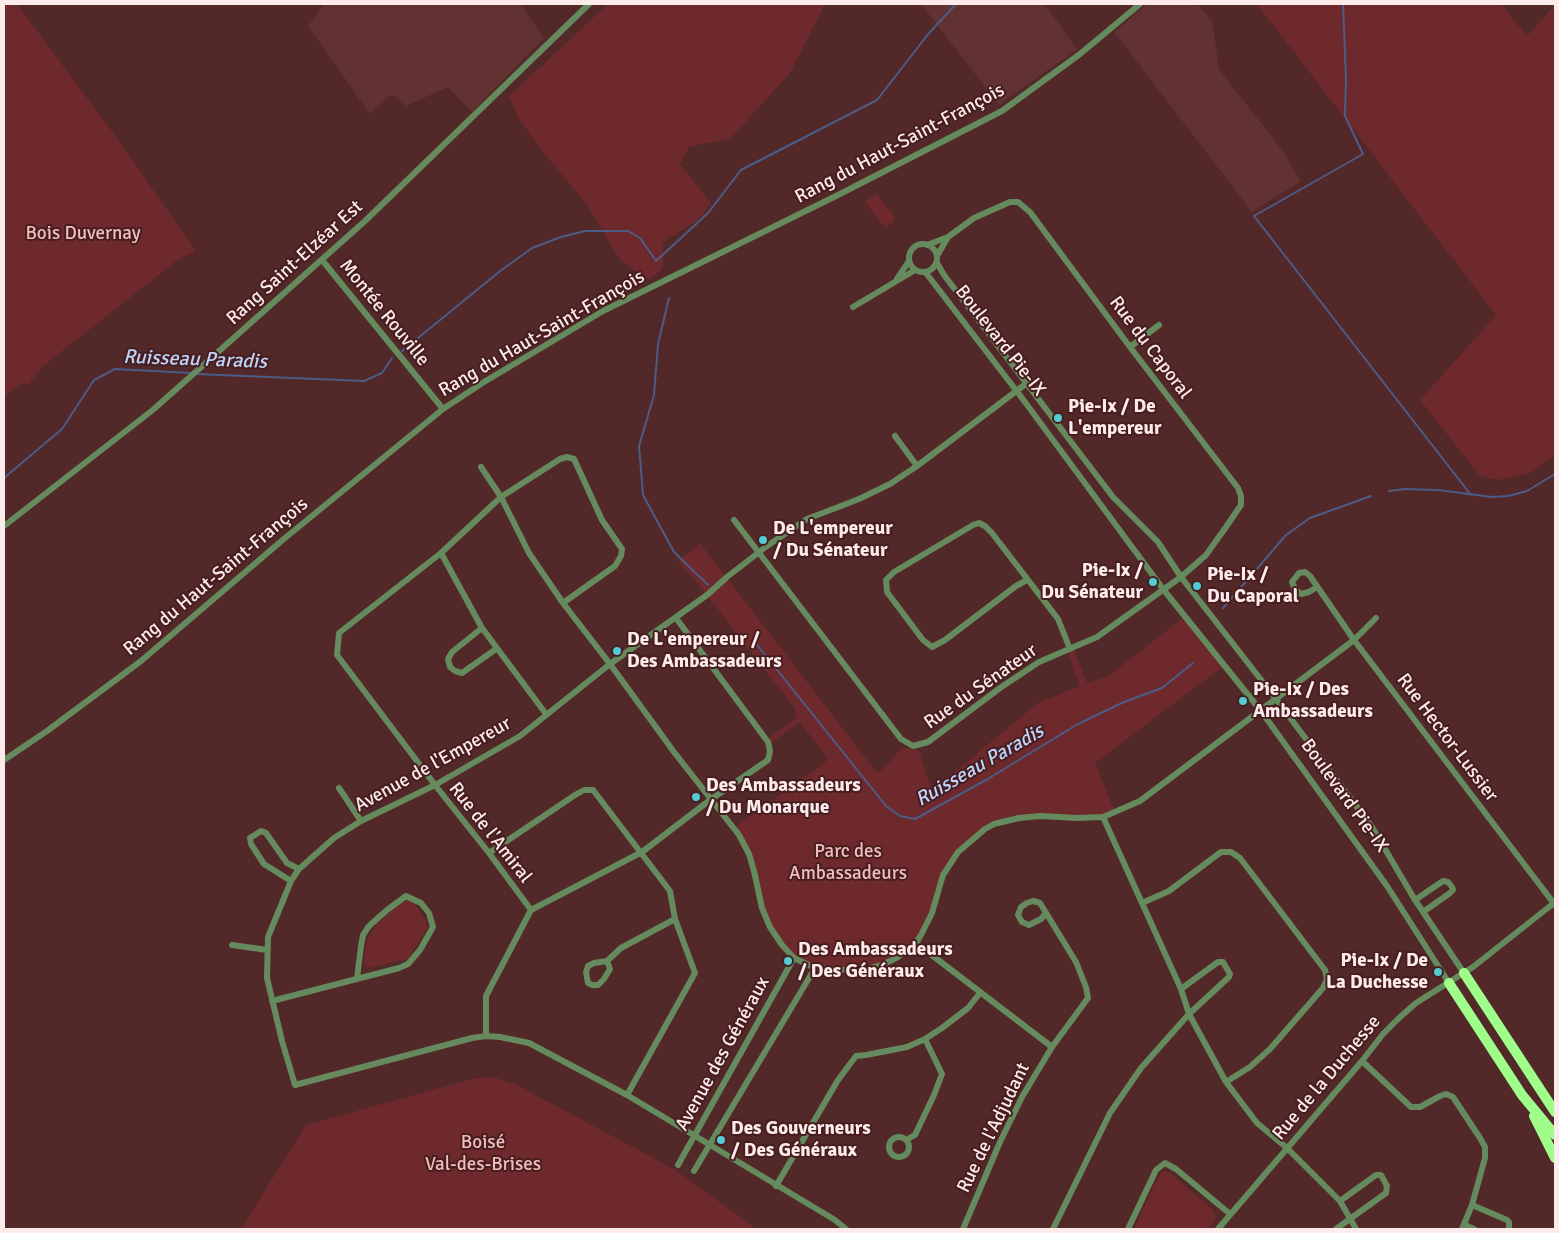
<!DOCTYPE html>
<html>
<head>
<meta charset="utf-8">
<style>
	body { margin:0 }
	#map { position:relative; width:1559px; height:1233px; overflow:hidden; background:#522828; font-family:Signika,sans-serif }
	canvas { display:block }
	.frame { position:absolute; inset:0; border:5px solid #fcebea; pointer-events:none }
</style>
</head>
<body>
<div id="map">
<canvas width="1559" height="1233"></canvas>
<div class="frame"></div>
</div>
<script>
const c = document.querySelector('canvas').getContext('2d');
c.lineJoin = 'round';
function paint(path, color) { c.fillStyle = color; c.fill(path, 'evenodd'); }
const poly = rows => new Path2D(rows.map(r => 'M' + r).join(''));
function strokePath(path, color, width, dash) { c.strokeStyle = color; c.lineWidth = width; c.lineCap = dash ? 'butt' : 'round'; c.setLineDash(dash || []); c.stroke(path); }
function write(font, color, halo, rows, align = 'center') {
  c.font = font + ' Signika,sans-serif'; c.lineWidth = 4; c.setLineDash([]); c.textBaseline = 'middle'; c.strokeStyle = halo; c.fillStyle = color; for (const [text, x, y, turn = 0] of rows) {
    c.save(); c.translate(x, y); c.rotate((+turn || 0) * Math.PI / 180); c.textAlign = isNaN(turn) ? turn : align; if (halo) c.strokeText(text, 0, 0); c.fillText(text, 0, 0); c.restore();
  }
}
const built = poly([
	[324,4,521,4,544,38,472,112,448,87,406,106,392,94,370,114,308,26],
	[921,4,1045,4,1077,49,999,105],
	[1147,4,1197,4,1212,20,1219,69,1282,150,1301,181,1252,212,1114,32]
]);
const green = poly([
	[4,4,17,4,119,141,196,251,179,259,42,367,29,384,22,383,4,397],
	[608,4,825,4,790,73,731,138,689,147,680,164,711,203,699,219,663,242,663,268,649,280,621,261,587,205,543,152,519,119,509,96],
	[1257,4,1501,4,1527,36,1555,5,1555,455,1530,473,1498,480,1480,476,1420,400,1496,315],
	[876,193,896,219,885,228,865,202],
	[700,543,878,774,903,747,919,751,931,788,950,776,1038,703,1080,686,1067,650,1073,648,1087,683,1109,676,1185,616,1225,665,1095,763,1115,812,1103,817,1040,816,994,824,958,852,943,877,921,935,898,957,860,971,815,968,794,958,770,927,754,871,734,828,825,762,828,759,800,722,772,742,769,738,796,718,796,710,707,595,678,561],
	[408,900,413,901,426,921,427,928,408,959,368,968,363,965,366,942,377,923,402,903],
	[476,1078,496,1078,515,1084,674,1169,757,1229,241,1229,306,1125],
	[1165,1171,1170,1173,1214,1211,1216,1218,1208,1229,1134,1229,1156,1181,1162,1172]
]);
const stream = poly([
	[1343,4,1346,80,1345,116,1363,154,1254,216,1471,495],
	[669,298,658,344,654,395,639,446,643,495,674,552,708,585],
	[402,351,499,272,532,248,561,237,585,231,628,231,640,238,656,261,708,213,741,170,877,100,929,33,956,4],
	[197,374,364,381,382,373,392,358],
	[4,478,62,429,94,380,115,369,192,373],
	[1389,491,1405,489,1438,490,1492,497,1508,496,1527,491,1555,474],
	[1223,608,1286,535,1310,518,1371,496],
	[754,641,886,806,900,816,915,819,986,780,1078,724,1124,702,1162,688,1193,663]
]);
const minor = poly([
	'909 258a14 14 0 1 1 28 0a14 14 0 1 1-28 0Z',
	[937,256,948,237],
	[322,260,443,409],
	[937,263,944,275,1113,497,1158,542,1181,577,1276,699,1372,827,1415,900,1464,973],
	[926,273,1022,398,1163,589,1261,711,1387,886,1449,983],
	[897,279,909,261],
	[853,307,915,270],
	[1130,347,1159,325],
	[895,436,917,466],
	[481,467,501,497,529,553,563,603,610,664,674,752,739,835,749,854,754,871,762,908,770,927,782,945,794,958,815,968,860,971,882,965,898,957,916,943,921,935,932,913,943,875,958,852,985,829,994,824,1019,818,1040,816,1077,818,1103,817,1140,801,1354,640,1376,618],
	[734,520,901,739,913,746,928,742,1000,688,1039,662,1097,637,1181,577,1206,555,1226,527,1241,505,1241,496,1238,488,1130,347,1030,212,1018,202,1010,202,974,218,948,237,927,245],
	[4,526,154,409,365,221,589,4],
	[441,553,482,628,546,714],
	[1027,580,1016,586,945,640,932,647,923,640,887,592,886,580,894,572,973,525,979,523,985,526,992,533,1058,619,1070,649],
	[1317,587,1309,592,1301,594,1295,589,1292,582,1299,573,1305,572,1310,576,1354,640,1555,905],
	[482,628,452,652,448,659,450,667,455,671,462,673,496,649],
	[4,760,47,731,141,661,285,538,443,409,484,382,603,311,838,195,1002,111,1080,54,1140,4],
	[339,788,361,821],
	[1103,817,1181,989,1189,1014,1226,1082,1257,1123,1287,1148,1340,1201,1356,1229],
	[489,853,575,795,584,790,593,790,670,891,675,919,695,973,627,1095],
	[291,881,264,864,251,844,250,838,261,831,266,833,287,863,299,869],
	[1415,900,1443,881,1448,882,1452,887,1453,890,1450,893,1423,912],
	[1142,903,1169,891,1221,852,1231,852,1240,858,1325,970,1327,979,1323,988,1270,1049,1250,1067,1226,1082],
	[531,910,489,853,435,785,337,655,339,633,441,553,501,497,560,459,567,457,574,459,602,520,622,549,621,556,615,566,563,603],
	[916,943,1052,1047],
	[232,945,267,950],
	[607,961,610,969,604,979,598,985,592,985,588,983,586,972,588,966,594,963,607,961,621,948,675,919],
	[272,1001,399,968,408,964,420,950,433,927,429,913,421,903,406,896,387,910,369,926,363,935,361,946,357,978],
	[486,1036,486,996,531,910,642,852,710,800,768,760,770,751,768,742,676,618],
	[1362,1061,1411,1107,1420,1107,1440,1096,1446,1094,1453,1097,1480,1138,1485,1147,1485,1158,1472,1205,1462,1229],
	'889 1147a10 10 0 1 1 20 0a10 10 0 1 1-20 0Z',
	[906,1140,915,1135,934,1095,942,1074,925,1039],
	[678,1165,794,958],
	[694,1171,815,968],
	[776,1186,838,1080,856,1056,866,1055,907,1047,925,1039,942,1028,968,1008,980,993],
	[1472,1205,1507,1220,1509,1222,1509,1229],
	[1465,1225,1474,1229],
	[846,1229,835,1220,627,1095,529,1043,500,1037,486,1036,472,1038,295,1085,282,1041,267,978,268,937,291,881,299,869,334,838,361,821,435,785,520,736,610,664,707,595,727,577,767,546,807,519,859,499,890,484,917,466,1027,383],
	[963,1229,1000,1142,1022,1097,1052,1047,1088,998,1086,987,1076,962,1040,903,1033,901,1027,903,1021,907,1018,915,1022,922,1029,925,1041,919,1046,913],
	[1053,1229,1110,1113,1141,1068,1189,1014,1229,977,1230,974,1223,962,1218,962,1181,989],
	[1128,1229,1156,1170,1165,1163,1176,1169,1230,1214],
	[1218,1229,1362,1061,1383,1034,1399,1018,1416,1003,1473,967,1554,903],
	[1336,1229,1386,1193,1387,1186,1381,1175,1376,1175,1340,1201]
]);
const highway = poly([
	[1464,973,1555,1112],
	[1449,983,1522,1095,1555,1135],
	[1534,1116,1555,1158]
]);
const markers = [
	[1058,418,5,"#51ccd2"],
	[763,540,5,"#51ccd2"],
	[1153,582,5,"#51ccd2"],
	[1197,586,5,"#51ccd2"],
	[617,651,5,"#51ccd2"],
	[1243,701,5,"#51ccd2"],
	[696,797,5,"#51ccd2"],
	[788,961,5,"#51ccd2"],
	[1438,972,5,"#51ccd2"],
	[721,1140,5,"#51ccd2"]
];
const streetNames = [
	["Rang du Haut-Saint-François",900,144,-28],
	["Rang Saint-Elzéar Est",295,263,-42],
	["Montée Rouville",384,313,51],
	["Rang du Haut-Saint-François",542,334,-30],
	["Boulevard Pie-IX",1000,341,52],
	["Rue du Caporal",1150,348,53],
	["Rang du Haut-Saint-François",216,577,-40],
	["Rue du Sénateur",981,687,-35],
	["Rue Hector-Lussier",1447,738,53],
	["Avenue de l'Empereur",433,765,-29],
	["Boulevard Pie-IX",1344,796,54],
	["Rue de l'Amiral",490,833,52],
	["Avenue des Généraux",723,1054,-61],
	["Rue de la Duchesse",1327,1078,-50],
	["Rue de l'Adjudant",994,1128,-64]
];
const parkNames = [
	["Bois Duvernay",83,234],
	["Parc des",848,852],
	["Ambassadeurs",848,874],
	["Boisé",483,1143],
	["Val-des-Brises",483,1165]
];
const poiNames = [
	["Pie-Ix / De",1068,407],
	["L'empereur",1068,429],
	["De L'empereur",773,529],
	["/ Du Sénateur",773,551],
	["Pie-Ix /",1143,571,"right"],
	["Du Sénateur",1143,593,"right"],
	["Pie-Ix /",1207,575],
	["Du Caporal",1207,597],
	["De L'empereur /",627,640],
	["Des Ambassadeurs",627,662],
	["Pie-Ix / Des",1253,690],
	["Ambassadeurs",1253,712],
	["Des Ambassadeurs",706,786],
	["/ Du Monarque",706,808],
	["Des Ambassadeurs",798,950],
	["/ Des Généraux",798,972],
	["Pie-Ix / De",1428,961,"right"],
	["La Duchesse",1428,983,"right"],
	["Des Gouverneurs",731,1129],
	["/ Des Généraux",731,1151]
];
const waterNames = [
	["Ruisseau Paradis",195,360,2],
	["Ruisseau Paradis",980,766,-30]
];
paint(built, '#623132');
paint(green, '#6e292d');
strokePath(stream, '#4c5c87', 2);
strokePath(minor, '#658a5d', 6);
strokePath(highway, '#9ffd8a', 10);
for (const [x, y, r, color] of markers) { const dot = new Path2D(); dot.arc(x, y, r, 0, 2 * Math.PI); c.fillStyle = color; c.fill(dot); strokePath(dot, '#471d1f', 2); }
write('19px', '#fcebea', '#471d1f', streetNames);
write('19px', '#f1bebd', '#471d1f', parkNames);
write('bold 19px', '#fcebea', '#471d1f', poiNames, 'left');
write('italic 20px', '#bdd4fa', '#471d1f', waterNames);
</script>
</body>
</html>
